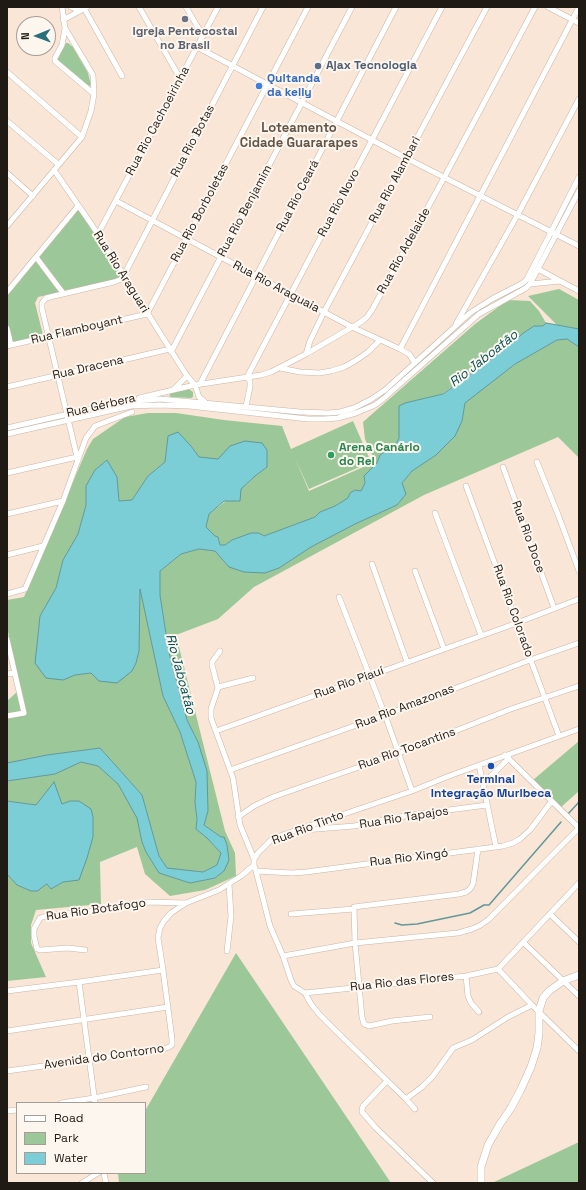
<!DOCTYPE html>
<html>
<head>
<meta charset="utf-8">
<style>
	body { margin:0 }
	#map { position:relative; width:586px; height:1190px; overflow:hidden; background:#f9e6d6; font-family:"Space Grotesk",sans-serif }
	canvas { display:block }
	.frame { position:absolute; inset:0; border:8px solid #201a14; pointer-events:none }
	.legend { position:absolute; left:16px; top:1102px; width:130px; height:72px; box-sizing:border-box; background:#fdf6ef; border:1px solid #a59e97; margin:0; padding:5px 7px; list-style:none; font-size:12px; color:#201a14 }
	.legend li { display:flex; align-items:center; gap:8px; height:20px }
	.legend b { width:20px; border:1px solid #a59e97 }
	.north { position:absolute; left:16px; top:16px; width:40px; height:40px; box-sizing:border-box; background:#fdf6ef; border:1px solid #a59e97; border-radius:50%; rotate:269deg; font-size:11px; font-weight:700; line-height:16px; text-align:center; color:#201a14 }
	.north::after { content:''; display:block; margin:auto; width:14px; height:18px; background:#276f7a; clip-path:polygon(50% 0,100% 100%,50% 72%,0 100%) }
</style>
</head>
<body>
<div id="map">
<canvas width="586" height="1190"></canvas>
<div class="frame"></div>
<ul class="legend">
<li><b style="height:5px;background:#fff"></b>Road</li>
<li><b style="height:11px;background:#9cc899"></b>Park</li>
<li><b style="height:11px;background:#7bced5"></b>Water</li>
</ul>
<div class="north">N</div>
</div>
<script>
const c = document.querySelector('canvas').getContext('2d');
c.lineJoin = 'round';
function paint(path, color) { c.fillStyle = color; c.fill(path, 'evenodd'); }
const poly = rows => new Path2D(rows.map(r => 'M' + r).join(''));
function strokePath(path, color, width, dash) { c.strokeStyle = color; c.lineWidth = width; c.lineCap = dash ? 'butt' : 'round'; c.setLineDash(dash || []); c.stroke(path); }
function write(font, color, halo, rows, align = 'center') {
  c.font = font + ' "Space Grotesk",sans-serif'; c.lineWidth = 4; c.setLineDash([]); c.textBaseline = 'middle'; c.strokeStyle = halo; c.fillStyle = color; for (const [text, x, y, turn = 0] of rows) {
    c.save(); c.translate(x, y); c.rotate((+turn || 0) * Math.PI / 180); c.textAlign = isNaN(turn) ? turn : align; if (halo) c.strokeText(text, 0, 0); c.fillText(text, 0, 0); c.restore();
  }
}
const green = poly([
	[66,43,68,43,73,47,88,73,91,85,89,86,56,59],
	[78,206,125,278,63,293,36,257],
	[36,259,61,292,38,297,35,303,43,335,13,343,7,328,7,288],
	[559,289,579,300,579,329,557,325,528,296],
	[508,300,530,301,539,311,546,323,543,326,534,326,522,334,513,343,442,394,415,401,399,425,399,438,392,453,386,451,380,455,377,463,364,476,365,483,361,491,355,490,350,493,348,498,335,506,320,512,315,517,264,536,259,533,232,540,225,545,220,545,219,540,206,527,209,514,241,489,255,476,267,467,199,457,191,446,168,436,165,462,148,476,132,500,119,501,117,477,107,460,95,470,86,486,86,505,78,534,63,560,56,588,40,616,37,645,63,680,75,675,91,673,99,681,140,587,163,696,180,732,196,782,195,803,197,819,196,829,207,838,221,853,217,865,203,872,167,869,159,856,142,795,100,748,47,755,7,763,7,701,18,691,7,625,7,600,24,597,87,449,93,439,125,417,148,413,176,413,224,420,282,426,291,449,353,421,371,462,309,489,295,458,309,491,370,464,374,459,365,439,363,422,475,324],
	[567,339,579,347,579,458,558,437,424,495,254,587,218,619,176,635,225,831,235,853,236,876,205,890,170,896,145,874,137,847,100,862,101,904,36,910,31,925,31,943,46,977,7,981,7,874,17,885,31,891,38,891,41,888,47,884,51,889,63,882,79,879,62,804,36,805,7,801,7,781,55,774,81,762,98,766,118,784,138,818,142,842,146,852,159,873,190,883,215,878,224,871,223,837,221,837,204,825,208,811,198,742,187,720,170,657,166,634,160,595,160,571,181,554,199,549,215,551,229,567,279,568,311,547,355,524,397,505,405,494,402,483,412,471,436,455,462,421,464,403,515,364,557,340],
	[189,389,193,392,193,397,191,398,171,397,169,396,171,393],
	[579,741,579,791,560,808,533,780],
	[236,953,391,1183,119,1183,118,1173,145,1173,145,1111],
	[579,1142,579,1183,492,1183]
]);
const water = poly([
	[546,323,579,329,579,347,567,339,557,340,515,364,465,403,462,421,455,436,436,455,412,471,402,483,406,494,397,505,355,524,311,547,279,568,265,573,244,572,229,567,215,551,199,549,181,554,160,571,160,595,166,634,170,657,187,720,198,742,207,771,208,811,204,825,221,837,224,837,227,845,229,860,224,871,215,878,190,883,159,873,146,852,142,842,137,818,118,784,98,766,81,762,55,774,7,781,7,763,47,755,100,748,142,795,159,856,167,868,203,872,217,865,221,853,207,838,196,829,197,819,195,803,196,782,180,732,163,696,140,589,139,651,136,663,132,671,117,683,99,681,91,673,75,675,63,680,46,678,35,663,37,645,40,616,56,588,63,560,78,534,86,505,86,486,95,470,107,460,117,477,119,501,132,500,148,476,165,462,168,436,178,432,191,446,199,457,218,459,230,446,245,441,262,443,267,450,267,467,255,476,241,489,240,501,224,501,209,514,206,527,215,536,218,537,220,545,225,545,232,540,251,533,259,533,264,536,315,517,320,512,335,506,348,498,350,493,355,490,361,491,365,483,364,476,377,463,380,455,386,451,392,453,399,438,399,406,405,403,443,394,513,343,522,334,534,326,543,326,546,323],
	[54,782,62,804,70,801,79,801,91,809,93,817,93,837,87,858,79,880,63,882,51,889,47,884,41,888,38,891,31,891,17,885,7,874,7,801,36,805,54,782]
]);
const stream = poly([
	[568,814,579,802],
	[395,923,402,925,417,924,470,913,484,905,489,905,561,822]
]);
const street = poly([
	[71,7,80,11],
	[139,7,180,78],
	[186,7,203,36],
	[548,7,579,23],
	[84,8,122,76],
	[63,20,87,7],
	[65,29,62,45,55,58,55,61,94,94],
	[197,47,406,158,579,246],
	[7,72,82,137],
	[7,121,58,164],
	[54,170,98,234,187,376,195,385,261,375,271,372,306,354,361,322,367,317,372,310,445,176,535,7],
	[7,173,33,196],
	[116,201,352,327,400,349,579,7],
	[7,226,82,137,91,111,94,94,93,75,65,28,62,7],
	[98,234,218,7],
	[36,257,63,293],
	[538,269,560,281],
	[124,275,263,7],
	[530,284,560,281,579,291],
	[7,292,78,206],
	[456,324,518,214,579,99],
	[7,328,11,345],
	[7,346,147,314,308,7],
	[400,349,409,354,415,363],
	[171,352,352,7],
	[306,354,310,341,324,312,487,7],
	[280,368,300,372,319,373,331,371,344,367,355,361,368,352,380,340],
	[200,384,396,7],
	[7,387,170,349],
	[174,389,187,376],
	[139,398,195,385,199,397,205,402],
	[123,402,160,399,300,412,328,413,340,412,354,408,370,400,385,390,470,313,492,299,523,283,527,279,579,177],
	[246,406,250,387,250,381,247,377,442,7],
	[7,428,125,401],
	[7,434,131,406,159,405,189,406,308,419,324,419,338,418,356,413,375,405,383,399,479,314,526,288,530,284,579,191],
	[78,461,42,309,42,303,46,298,54,296,114,282,125,278],
	[537,462,559,517,579,571],
	[503,467,554,608],
	[7,473,77,457],
	[466,486,559,736],
	[435,513,481,635],
	[7,514,63,501],
	[7,555,43,546],
	[372,564,407,662],
	[415,571,444,649],
	[7,594,25,589,63,501,86,438,95,426,132,412],
	[339,597,385,715,412,791],
	[7,639,24,713,7,716],
	[220,651,212,662,212,665,218,688,211,709,211,718,233,778,240,825,254,859],
	[7,674,15,673],
	[218,687,253,678],
	[216,731,517,623,579,599],
	[505,755,579,828],
	[479,765,496,847],
	[230,770,385,715,530,660,579,643],
	[483,784,509,758],
	[238,817,254,806,273,797,399,753,511,709,579,686],
	[304,830,354,826,410,815,487,805],
	[254,865,256,871,292,873,306,872,503,846,513,843,520,839,530,830,551,802],
	[256,871,270,926,283,956,291,980,294,986,305,993,311,1004,319,1014,336,1031,406,1099,415,1109],
	[291,914,354,909],
	[550,914,579,942],
	[523,942,579,996],
	[85,950,68,948,40,950,37,949,34,936,34,929,40,918,49,915,80,913,147,902,186,903],
	[227,951,231,916,229,884],
	[283,956,355,943,416,937,458,933,472,929,479,926,488,920,579,828],
	[498,969,579,883],
	[498,969,532,1005,579,1051],
	[466,976,468,996,471,1003,479,1012],
	[79,982,95,1103],
	[7,991,79,982,163,970,158,938,160,928,164,921,171,913,186,903,219,890,241,876,254,865,254,859,258,853,271,840,285,834,412,791,449,776,579,729],
	[305,993,466,976,498,969],
	[430,1017,392,1021,369,1026,364,1024,362,1017,355,943,354,907,459,894,466,892,470,889,473,884,478,849],
	[7,1031,168,1007],
	[7,1071,160,1050,169,1047,172,1045,172,1039,163,970],
	[387,1081,363,1106,362,1110,362,1112,376,1128,433,1183],
	[406,1099,422,1087,433,1076,453,1048,472,1040,508,1017,532,1005],
	[61,1103,94,1098,146,1087],
	[7,1111,17,1110],
	[104,1173,106,1183],
	[82,1183,98,1173]
]);
const secondary = poly([
	[481,1183,481,1167,488,1145,500,1124,511,1108,521,1089,531,1067,537,1048,539,1033,539,1011,543,998,549,991,563,981,579,975]
]);
const markers = [
	[185,19,4,"#6b7280"],
	[318,66,4,"#5c6f8a"],
	[259,86,4,"#3f7fe0"],
	[331,455,4,"#2e9e5b"],
	[491,766,4,"#1a4fb4"]
];
const worshipNames = [
	["Igreja Pentecostal",185,32],
	["no Brasil",185,46]
];
const serviceNames = [
	["Ajax Tecnologia",326,66]
];
const shopNames = [
	["Quitanda",267,79],
	["da kelly",267,93]
];
const streetNames = [
	["Rua Rio Cachoeirinha",158,121,-62],
	["Rua Rio Botas",193,141,-62],
	["Rua Rio Alambari",395,180,-62],
	["Rua Rio Ceará",298,196,-63],
	["Rua Rio Novo",339,203,-62],
	["Rua Rio Benjamim",245,211,-62],
	["Rua Rio Borboletas",200,213,-62],
	["Rua Rio Adelaide",404,251,-61],
	["Rua Rio Araguari",121,272,58],
	["Rua Rio Araguaia",276,287,28],
	["Rua Flamboyant",77,330,-13],
	["Rua Dracena",88,368,-13],
	["Rua Gérbera",101,406,-13],
	["Rua Rio Doce",528,537,70],
	["Rua Rio Colorado",513,611,70],
	["Rua Rio Piauí",349,683,-20],
	["Rua Rio Amazonas",405,707,-21],
	["Rua Rio Tocantins",407,749,-20],
	["Rua Rio Tapajos",404,818,-9],
	["Rua Rio Tinto",308,828,-21],
	["Rua Rio Xingó",409,858,-7],
	["Rua Rio Botafogo",96,910,-8],
	["Rua Rio das Flores",402,982,-6],
	["Avenida do Contorno",104,1057,-8]
];
const leisureNames = [
	["Arena Canário",339,448],
	["do Rei",339,462]
];
const transitNames = [
	["Terminal",491,780],
	["Integração Muribeca",491,794]
];
const neighbourhoodNames = [
	["Loteamento",299,128],
	["Cidade Guararapes",299,143]
];
const waterNames = [
	["Rio Jaboatão",484,359,-38],
	["Rio Jaboatão",180,674,75]
];
paint(green, '#9cc899');
paint(water, '#7bced5');
strokePath(water, '#60989b', 1);
strokePath(stream, '#60989b', 1.5);
strokePath(street, '#c8b6a7', 6);
strokePath(secondary, '#c8b6a7', 8);
strokePath(street, '#fff', 5);
strokePath(secondary, '#fff', 7);
for (const [x, y, r, color] of markers) { const dot = new Path2D(); dot.arc(x, y, r, 0, 2 * Math.PI); c.fillStyle = color; c.fill(dot); strokePath(dot, '#fdf6ef', 1.5); }
write('bold 12px', '#5b616d', '#fdf6ef', worshipNames);
write('bold 12px', '#4e5e75', '#fdf6ef', serviceNames, 'left');
write('bold 12px', '#366cbe', '#fdf6ef', shopNames, 'left');
write('12px', '#201a14', '#fdf6ef', streetNames);
write('bold 12px', '#27864d', '#fdf6ef', leisureNames, 'left');
write('bold 12px', '#164399', '#fdf6ef', transitNames);
write('bold 13px', '#645547', '#fdf6ef', neighbourhoodNames);
write('italic 13px', '#004f54', '#fdf6ef', waterNames);
</script>
</body>
</html>
